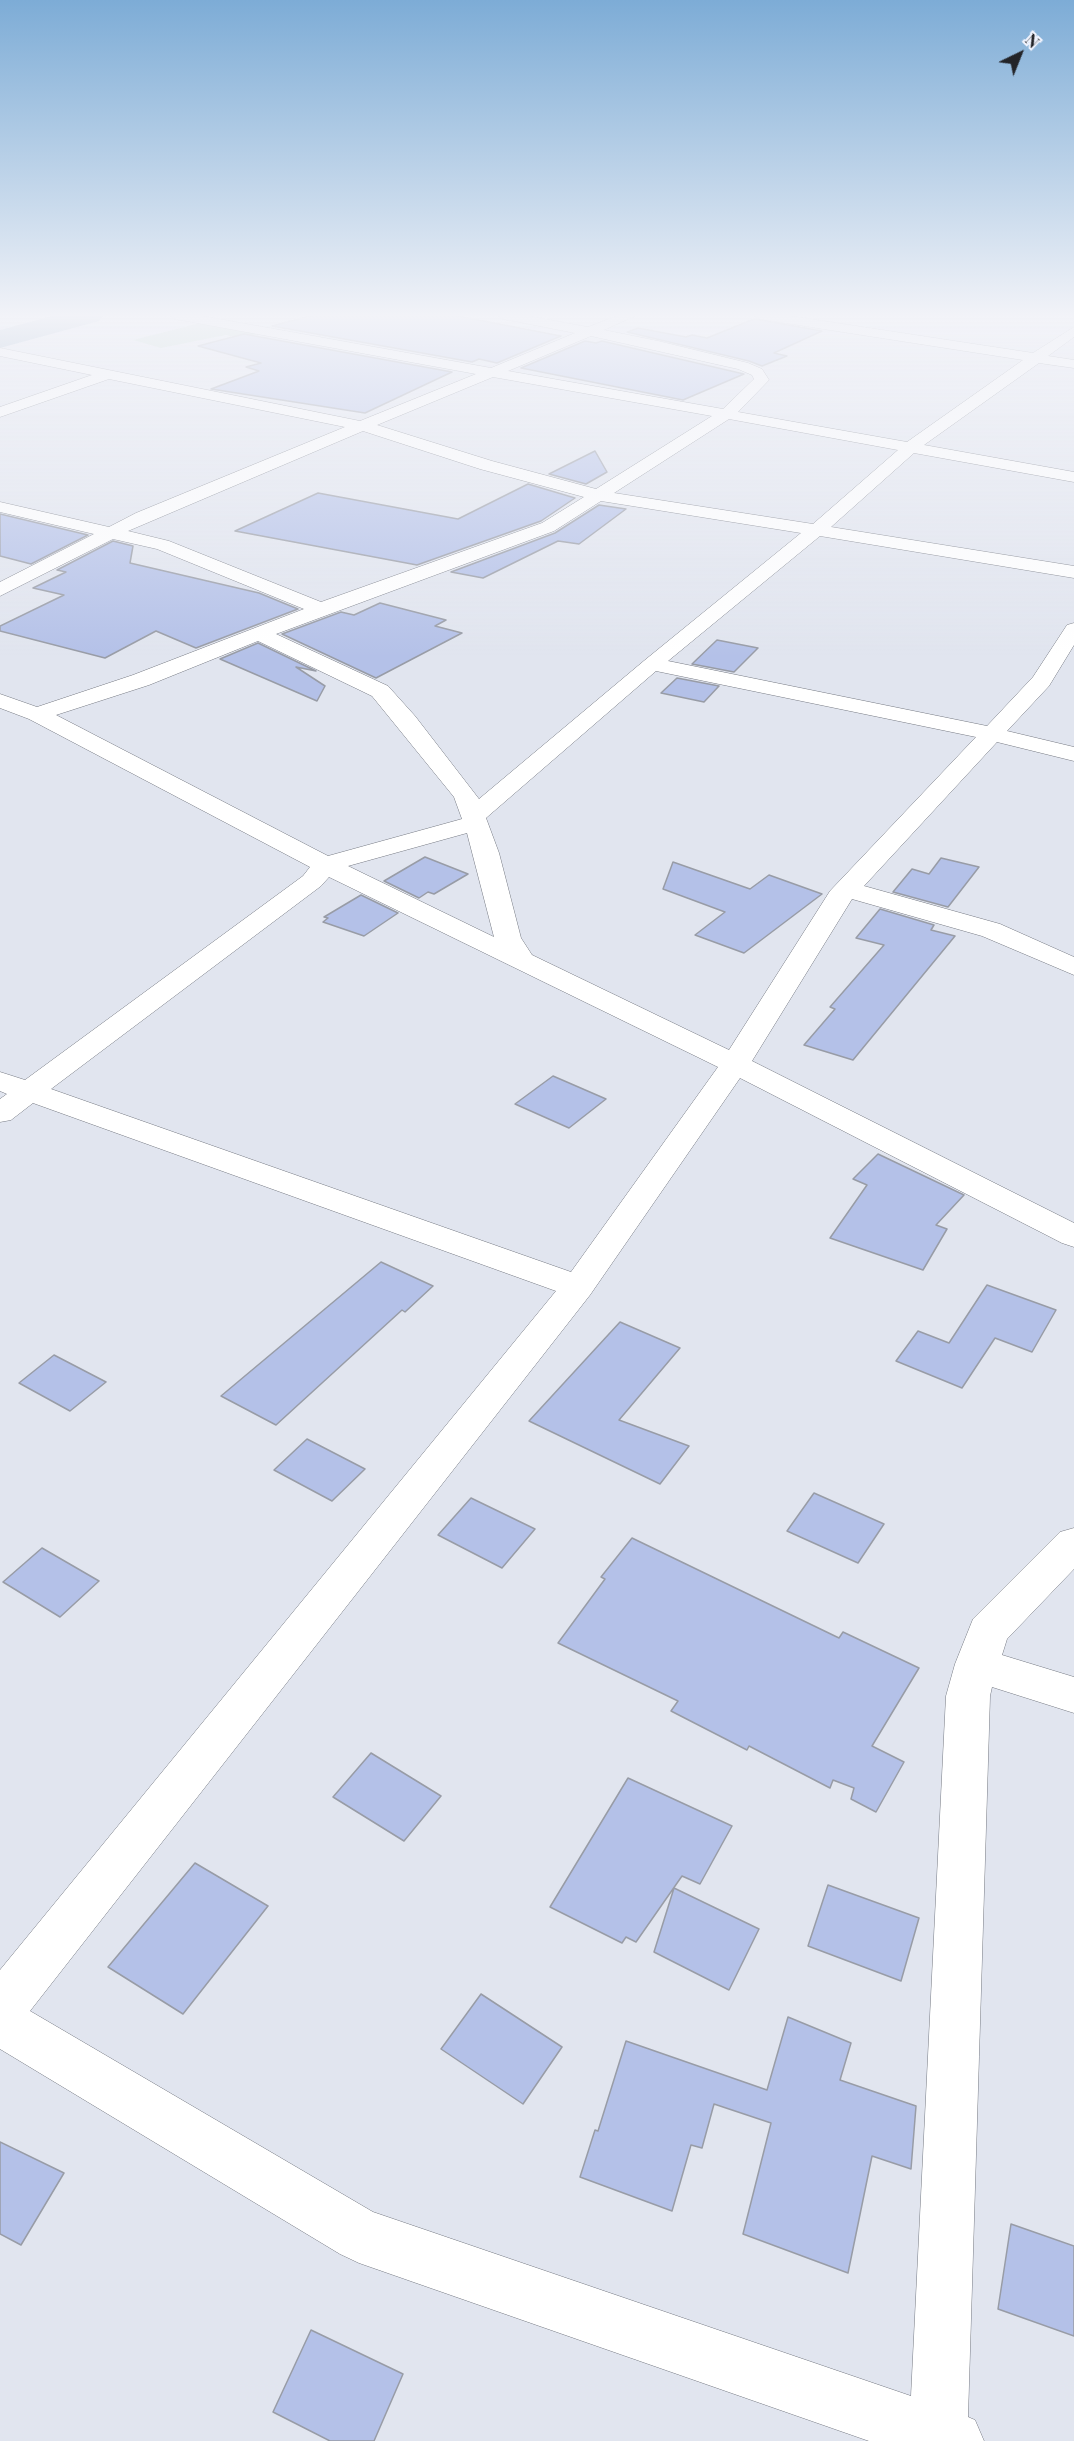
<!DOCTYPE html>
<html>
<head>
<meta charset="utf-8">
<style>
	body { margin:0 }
	#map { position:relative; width:1074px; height:2441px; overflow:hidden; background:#e1e5ef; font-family:"Playfair Display",serif }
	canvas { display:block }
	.north { position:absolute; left:990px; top:24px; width:60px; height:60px; -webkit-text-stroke:4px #eef2fd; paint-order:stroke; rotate:43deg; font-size:16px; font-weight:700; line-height:24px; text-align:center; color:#232428 }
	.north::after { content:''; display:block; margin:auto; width:21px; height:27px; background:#232428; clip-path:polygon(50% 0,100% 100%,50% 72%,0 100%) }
</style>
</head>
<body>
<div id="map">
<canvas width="1074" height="2441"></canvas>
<div class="north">N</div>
</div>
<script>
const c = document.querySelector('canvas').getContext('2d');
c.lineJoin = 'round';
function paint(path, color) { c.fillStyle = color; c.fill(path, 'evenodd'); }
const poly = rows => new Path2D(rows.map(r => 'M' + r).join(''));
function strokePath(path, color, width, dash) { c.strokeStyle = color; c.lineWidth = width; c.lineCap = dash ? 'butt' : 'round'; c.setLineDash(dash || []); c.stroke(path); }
const green = poly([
	[200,323,263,333,241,338,226,335,161,348,133,340]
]);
const river = poly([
	[56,315,104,315,99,321,0,348,0,330,56,315]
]);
const building = poly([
	[314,315,452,315,561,336,497,363,479,359,472,362,272,326,314,315],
	[754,319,822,331,774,353,787,356,762,366,749,361,627,332,638,328,686,337,692,335,707,338,754,319],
	[244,334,452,372,365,413,211,389,259,371,246,367,261,363,198,346,244,334],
	[585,341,596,343,602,341,744,374,683,400,521,368,585,341],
	[595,451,607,472,586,484,549,474,595,451],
	[528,484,575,498,541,521,417,565,235,531,318,493,458,519,528,484],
	[599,505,626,509,579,544,558,541,483,578,451,572,555,533,599,505],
	[0,514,88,535,31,564,0,556,0,514],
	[113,541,133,546,130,563,259,593,298,609,196,648,156,631,105,658,0,631,0,626,64,595,33,588,66,572,57,570,113,541],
	[380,603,446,620,435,626,462,633,376,678,282,634,341,612,354,615,380,603],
	[717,640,758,648,734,672,692,664,717,640],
	[258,643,316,671,296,667,325,686,317,701,220,659,258,643],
	[677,678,719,686,704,702,661,693,677,678],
	[425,857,468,874,434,894,428,892,419,898,384,881,425,857],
	[941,858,979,867,948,907,893,892,912,869,929,874,941,858],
	[673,862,750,889,769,875,822,894,744,953,695,935,725,912,663,889,673,862],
	[361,895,398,913,364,936,323,922,328,918,324,917,361,895],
	[880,909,934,925,931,930,955,936,853,1060,804,1045,835,1009,830,1007,884,945,856,938,880,909],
	[553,1076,606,1099,569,1128,515,1104,553,1076],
	[878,1154,964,1195,936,1225,947,1229,923,1270,830,1238,867,1185,853,1179,878,1154],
	[381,1262,433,1286,405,1312,402,1310,276,1425,221,1396,381,1262],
	[987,1285,1056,1310,1032,1352,995,1338,962,1388,896,1361,918,1331,949,1343,987,1285],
	[620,1322,680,1348,619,1420,689,1446,660,1484,529,1421,620,1322],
	[54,1355,106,1382,70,1411,19,1383,54,1355],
	[307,1439,365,1469,332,1501,274,1470,307,1439],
	[814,1493,884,1524,858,1563,787,1531,814,1493],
	[471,1498,535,1529,502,1568,438,1535,471,1498],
	[632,1538,839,1638,843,1632,919,1668,872,1746,904,1762,876,1812,851,1799,854,1788,833,1780,830,1788,749,1746,747,1750,671,1711,678,1701,558,1643,605,1579,601,1577,632,1538],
	[42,1548,99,1581,60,1617,3,1582,42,1548],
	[371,1753,441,1796,404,1841,333,1797,371,1753],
	[628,1778,732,1826,700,1884,682,1876,636,1942,626,1937,622,1943,550,1907,628,1778],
	[195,1863,268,1906,183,2014,108,1967,195,1863],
	[828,1885,919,1918,901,1981,808,1946,828,1885],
	[674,1888,759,1929,729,1990,654,1952,674,1888],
	[481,1994,562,2047,523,2104,441,2049,481,1994],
	[788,2017,851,2043,840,2080,916,2106,911,2169,872,2156,848,2273,743,2234,771,2123,714,2104,702,2148,691,2145,672,2211,580,2177,595,2130,598,2131,626,2041,767,2090,788,2017],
	[0,2142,64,2173,21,2245,0,2234,0,2142],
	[1011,2224,1074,2246,1074,2336,998,2309,1011,2224],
	[311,2330,403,2374,374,2441,330,2441,273,2412,311,2330]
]);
const minor = poly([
	[168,315,197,315,491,368,575,333,503,319,496,315,523,315,588,327,619,315,637,315,604,330,658,341,748,363,762,369,769,380,738,412,907,442,1023,360,759,319,752,315,784,315,1033,353,1074,327,1074,337,1048,356,1074,360,1074,368,1039,363,924,445,1074,472,1074,482,914,453,831,527,1074,566,1074,578,820,536,668,661,987,726,1033,677,1067,625,1074,623,1074,645,1049,686,1007,731,1074,747,1074,761,997,742,864,886,1000,924,1074,957,1074,975,982,936,852,899,752,1061,1074,1223,1074,1247,1062,1243,740,1078,590,1295,30,2011,373,2212,911,2396,946,1696,955,1664,973,1619,1060,1532,1074,1528,1074,1569,1007,1639,1002,1655,1074,1677,1074,1713,992,1687,990,1696,968,2417,975,2420,984,2441,869,2441,359,2263,340,2254,0,2049,0,1970,556,1291,33,1103,11,1120,0,1122,0,1099,7,1094,0,1091,0,1072,25,1080,303,876,310,867,29,719,0,708,0,694,37,707,133,675,304,609,157,549,113,539,0,596,0,582,94,534,0,512,0,502,109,527,136,513,345,427,109,379,0,417,0,407,92,375,0,356,0,348,360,421,476,374,175,319,168,315],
	[591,336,738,369,752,375,754,379,723,409,508,371,591,336],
	[493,377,712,416,596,489,492,461,377,425,493,377],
	[729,419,898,450,813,524,614,493,729,419],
	[363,431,480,469,584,497,542,523,321,602,169,541,128,531,363,431],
	[601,501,801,533,645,660,479,799,415,716,388,686,276,634,554,531,601,501],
	[258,641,372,696,454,797,462,819,328,856,56,715,149,685,258,641],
	[656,671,976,737,830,891,729,1050,532,955,521,938,499,853,486,818,656,671],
	[467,833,494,937,348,866,467,833],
	[329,877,718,1067,571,1272,51,1089,321,886,329,877]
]);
paint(green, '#b4d4c0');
paint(river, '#7d9fbc');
paint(building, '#b4c1e8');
strokePath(building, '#989ca6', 1.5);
strokePath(minor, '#767a83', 1);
paint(minor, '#fff');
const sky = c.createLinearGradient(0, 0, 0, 657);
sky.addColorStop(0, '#7dacd6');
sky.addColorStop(0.48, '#f2f3f8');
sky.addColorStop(1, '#f2f3f800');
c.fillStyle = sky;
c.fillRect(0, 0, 1074, 657);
</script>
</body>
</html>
